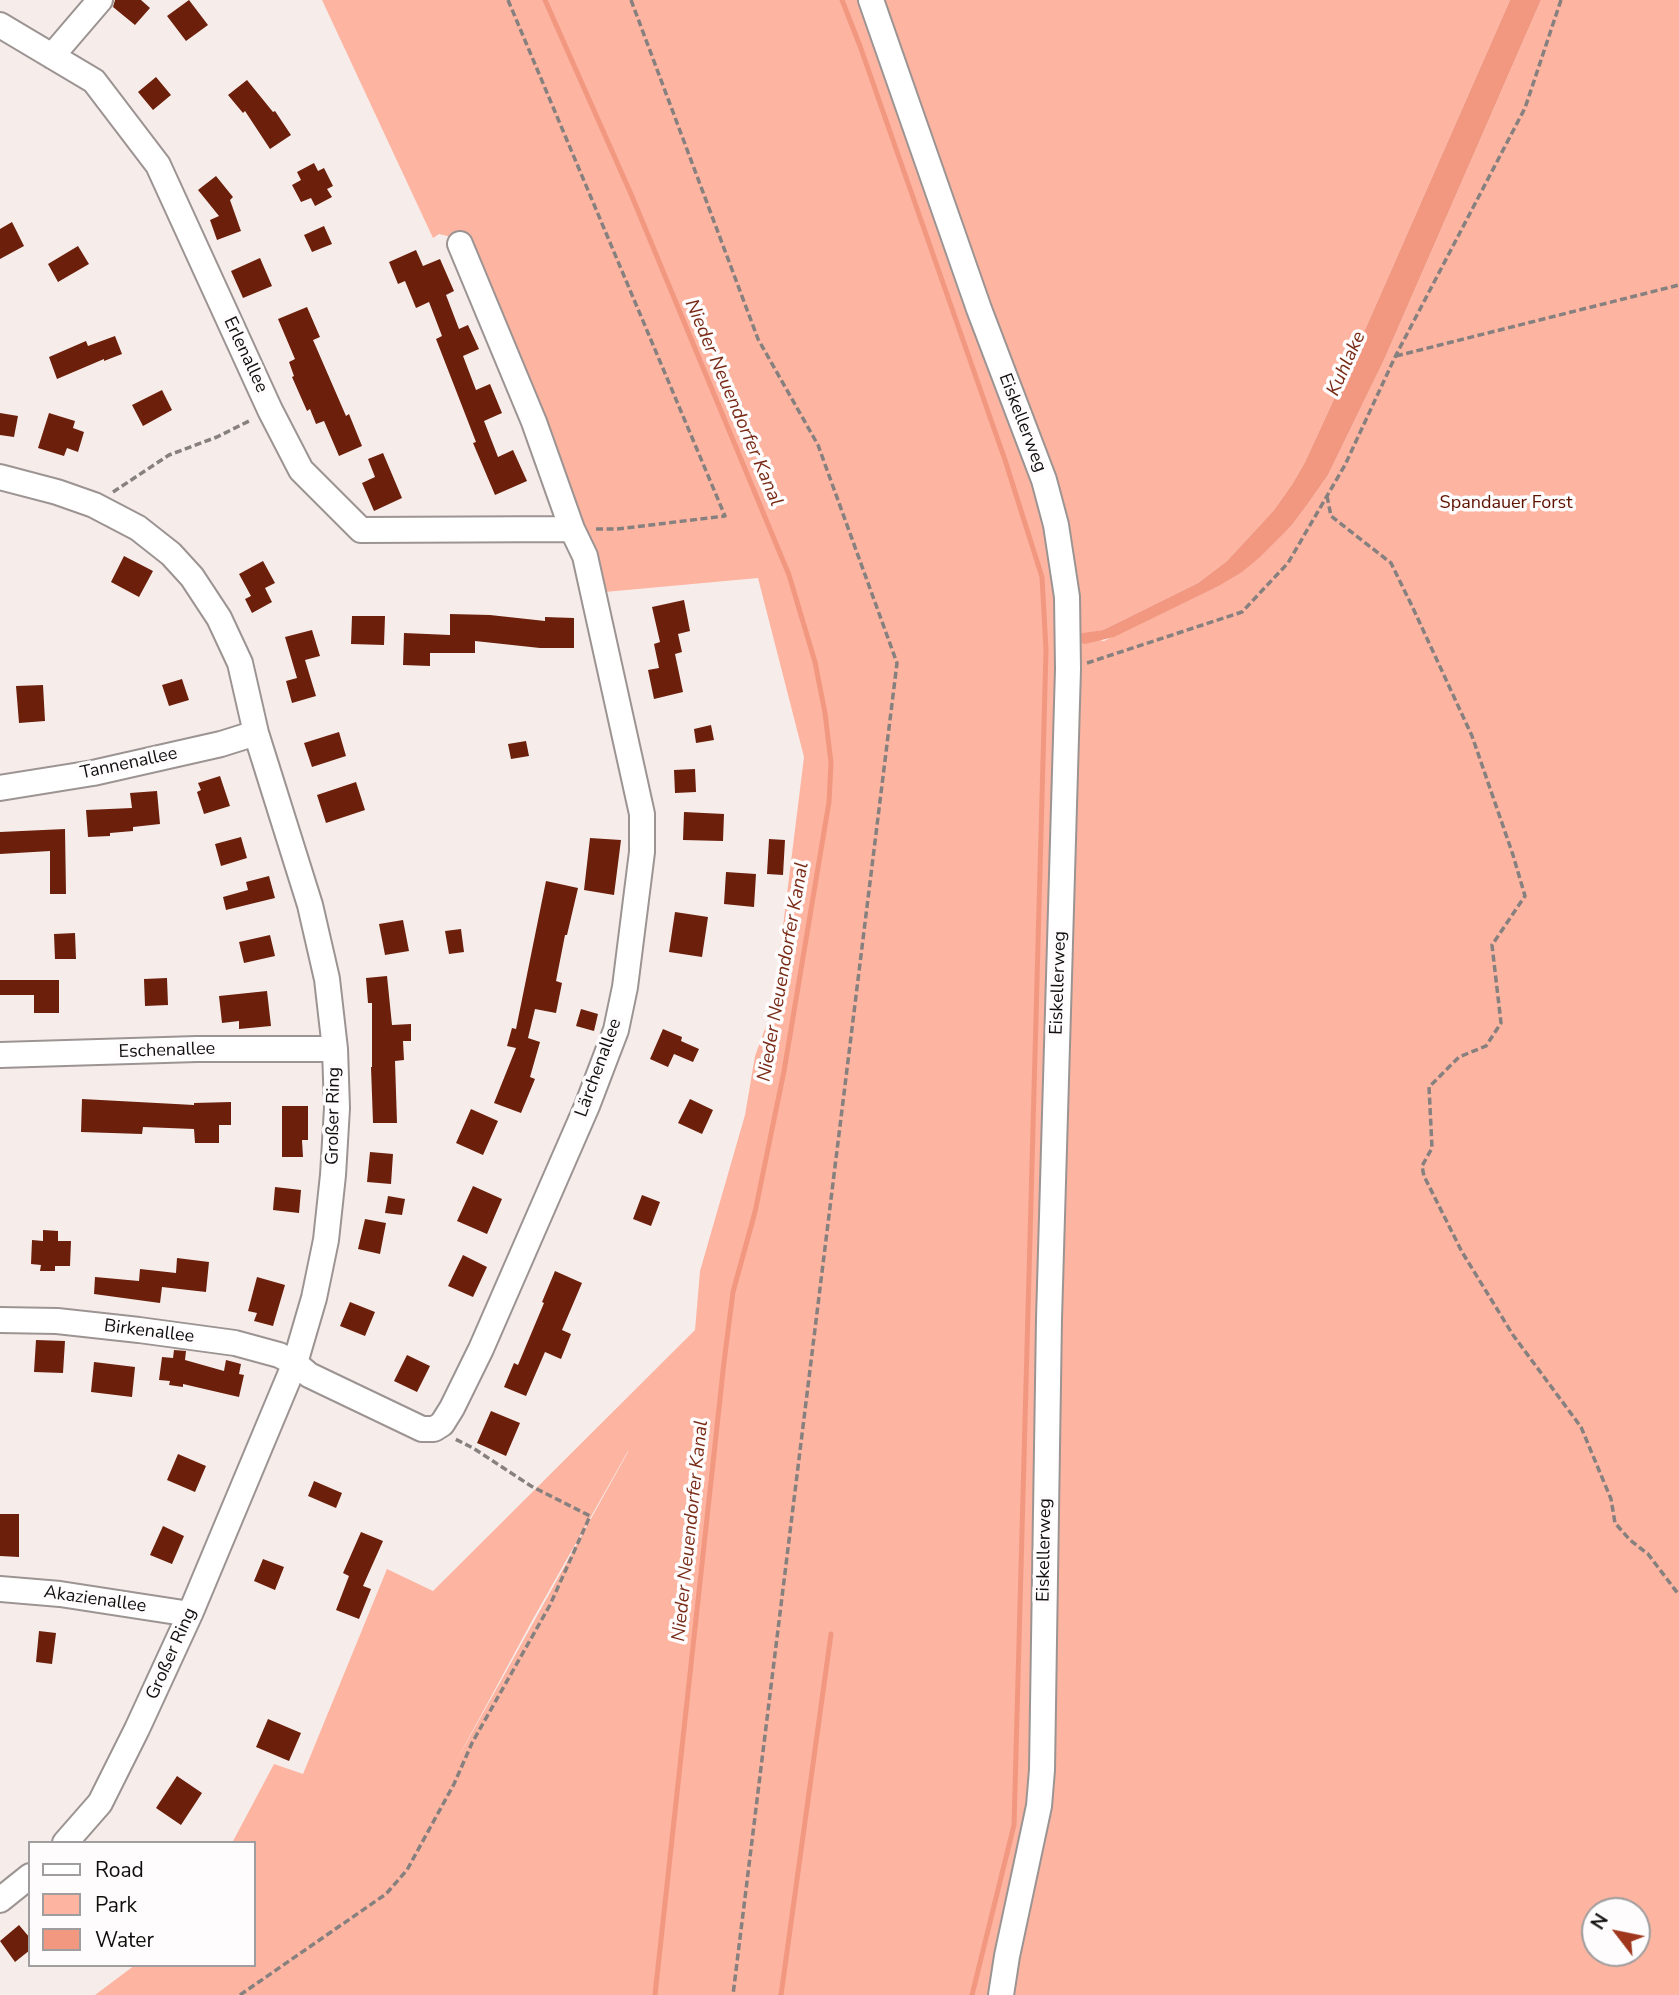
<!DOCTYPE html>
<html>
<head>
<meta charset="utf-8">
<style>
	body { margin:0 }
	#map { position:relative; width:1679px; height:1995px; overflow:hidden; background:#f6edeb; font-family:"Nunito Sans",sans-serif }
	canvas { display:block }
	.legend { position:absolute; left:28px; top:1841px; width:228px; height:126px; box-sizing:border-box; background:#fefcfc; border:2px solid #9f9d9d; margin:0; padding:9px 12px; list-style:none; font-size:21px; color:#110e0e }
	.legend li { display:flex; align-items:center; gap:14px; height:35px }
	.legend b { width:35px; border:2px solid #9f9d9d }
	.north { position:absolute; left:1581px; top:1897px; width:70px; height:70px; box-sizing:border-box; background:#fefcfc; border:2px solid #9f9d9d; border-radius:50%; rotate:302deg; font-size:19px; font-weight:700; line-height:28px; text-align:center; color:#110e0e }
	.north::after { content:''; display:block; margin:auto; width:24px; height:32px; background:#a0371d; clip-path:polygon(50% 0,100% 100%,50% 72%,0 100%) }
</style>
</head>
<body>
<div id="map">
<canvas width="1679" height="1995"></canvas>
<ul class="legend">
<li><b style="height:9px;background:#fff"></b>Road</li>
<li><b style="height:19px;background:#fdb4a1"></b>Park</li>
<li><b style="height:19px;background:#f29881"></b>Water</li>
</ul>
<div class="north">N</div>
</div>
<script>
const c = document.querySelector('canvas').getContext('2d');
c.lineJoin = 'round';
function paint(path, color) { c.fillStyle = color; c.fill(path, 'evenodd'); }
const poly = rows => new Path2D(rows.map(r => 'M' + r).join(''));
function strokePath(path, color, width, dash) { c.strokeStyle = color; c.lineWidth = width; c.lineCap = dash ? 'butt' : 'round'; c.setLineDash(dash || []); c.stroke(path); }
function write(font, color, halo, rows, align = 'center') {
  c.font = font + ' "Nunito Sans",sans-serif'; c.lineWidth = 7; c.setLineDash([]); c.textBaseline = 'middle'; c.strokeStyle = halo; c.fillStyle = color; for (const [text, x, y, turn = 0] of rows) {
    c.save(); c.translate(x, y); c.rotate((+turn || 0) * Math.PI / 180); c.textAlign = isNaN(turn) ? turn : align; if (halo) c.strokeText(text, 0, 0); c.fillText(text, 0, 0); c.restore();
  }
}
const green = poly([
	[322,0,865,0,1069,542,876,0,1510,0,1346,373,1305,462,1293,483,1274,510,1227,561,1198,583,1103,630,1077,635,1104,641,1219,586,1241,572,1292,525,1307,505,1328,475,1384,360,1541,0,1679,0,1679,1995,95,1995,135,1965,254,1965,254,1843,232,1843,274,1764,303,1774,387,1569,433,1591,695,1330,700,1271,745,1115,755,1056,773,1007,804,757,758,578,605,592,464,240,439,234,433,238],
	[628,1451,628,1452,453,1767,533,1619],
	[1595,1911,1637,1911,1637,1953,1595,1953]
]);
const water = poly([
	[1510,0,1541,0,1384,360,1328,475,1307,505,1292,525,1260,557,1242,572,1219,586,1114,637,1085,644,1077,641,1076,634,1103,630,1198,583,1227,561,1274,510,1293,483,1305,462,1346,373]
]);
const stream = poly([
	[545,0,631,194,789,575,815,662,825,713,831,763,829,802,784,1071,755,1212,733,1292,724,1362,655,1995],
	[842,0,860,46,1005,460,1042,577,1046,650,1014,1825,972,1995],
	[781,1995,831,1634]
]);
const building = poly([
	[115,0,141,0,150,8,135,25,113,7],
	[189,0,208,25,186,41,167,16],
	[156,77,171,95,153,110,138,92],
	[247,80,273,112,275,111,291,135,270,149,245,111,243,113,228,95],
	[314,163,318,171,324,168,333,186,327,189,332,197,315,206,311,198,301,202,292,185,301,180,297,172],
	[216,176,233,197,230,200,241,231,217,240,210,220,219,216,198,190],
	[12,222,24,246,0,259,0,229],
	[324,226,332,244,312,252,304,235],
	[78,246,89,264,58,282,48,264],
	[416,250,423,266,440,259,454,291,446,295,459,329,468,325,479,349,463,356,476,390,490,384,502,413,484,421,498,457,513,450,527,481,495,495,473,443,476,442,436,339,442,336,429,302,416,308,405,281,398,284,389,262],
	[260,258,272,286,243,298,231,271],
	[307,307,320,337,313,340,346,416,349,414,362,446,339,456,324,421,316,424,310,409,307,411,292,377,294,376,289,362,295,359,278,319],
	[115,336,122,354,104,361,104,359,57,379,49,357,86,341,88,346],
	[162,390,172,410,143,426,132,405],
	[0,413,18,416,14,437,0,435],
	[49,413,75,421,73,428,84,432,78,452,67,448,64,456,38,448],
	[383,453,402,498,374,511,362,483,375,477,368,459],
	[124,556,153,571,139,597,111,582],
	[263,561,275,583,265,588,272,602,252,613,245,599,251,596,239,574],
	[684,600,690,631,678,634,682,652,675,654,683,692,654,699,648,670,659,668,654,644,660,642,652,607],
	[450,614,490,615,545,621,545,617,574,618,574,648,540,648,475,641,475,653,430,653,430,666,403,665,404,633,450,635],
	[352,616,385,616,384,645,351,644],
	[312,630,320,656,305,660,316,696,292,703,286,681,297,678,285,637],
	[182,679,189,700,169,706,162,685],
	[43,685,45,721,19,723,16,686],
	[711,725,714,740,696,743,694,729],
	[339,732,346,756,312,767,304,743],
	[526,741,529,756,511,759,508,744],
	[695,769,696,792,675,793,674,770],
	[220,776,230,806,204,814,197,792,201,790,198,783],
	[356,782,365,810,326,823,317,795],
	[157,791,160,824,133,827,133,831,110,833,110,836,88,837,86,810,132,808,130,793],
	[684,812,724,814,723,841,683,840],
	[65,829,66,894,50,894,50,851,0,854,0,832],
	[241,837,247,858,221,866,215,844],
	[590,838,621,840,614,895,584,890],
	[769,839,785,840,783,875,767,874],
	[726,872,756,874,754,907,724,904],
	[269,876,275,898,226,910,223,897,248,890,246,882],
	[546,881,578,888,567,935,565,935,556,981,562,983,556,1013,535,1009,528,1038,540,1042,530,1077,535,1079,521,1113,494,1103,516,1048,507,1046,512,1028,516,1029],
	[675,912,708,917,702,957,669,952],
	[403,920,409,951,385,955,379,924],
	[461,929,464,952,449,954,445,931],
	[75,933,76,959,55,959,54,934],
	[270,935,275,956,244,963,239,942],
	[387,976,392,1025,411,1024,411,1041,403,1041,404,1060,395,1061,397,1123,373,1123,371,1067,372,1067,372,1003,368,1003,366,978],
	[167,978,168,1005,145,1006,144,979],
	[0,980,59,980,59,1013,34,1013,34,995,0,995],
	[267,991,271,1026,239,1029,239,1021,222,1023,219,996],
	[581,1009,598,1014,594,1031,576,1026],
	[663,1029,682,1037,681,1041,699,1049,693,1062,674,1054,668,1067,650,1059],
	[82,1099,194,1105,194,1103,231,1102,231,1125,219,1125,219,1143,195,1143,194,1129,143,1127,142,1134,81,1132],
	[690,1099,713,1110,702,1134,678,1123],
	[282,1106,308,1106,308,1140,302,1140,303,1157,282,1157],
	[471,1109,498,1121,483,1155,456,1143],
	[370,1152,393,1154,391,1184,367,1182],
	[473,1186,502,1199,487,1234,457,1221],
	[275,1187,301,1190,299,1213,273,1210],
	[642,1195,660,1202,651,1226,633,1219],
	[388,1196,405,1199,402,1215,385,1213],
	[365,1219,386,1223,380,1254,358,1249],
	[43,1230,58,1231,58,1241,71,1241,70,1266,55,1266,55,1271,40,1271,41,1265,31,1264,32,1240,43,1241],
	[463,1255,487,1267,473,1297,448,1286],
	[177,1258,209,1262,206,1292,162,1287,160,1303,94,1294,95,1277,139,1281,140,1269,176,1273],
	[555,1271,582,1283,562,1330,571,1334,561,1359,545,1352,526,1396,504,1387,514,1363,518,1365,544,1303,542,1302],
	[257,1277,285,1285,273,1326,254,1321,257,1313,248,1311],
	[350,1302,375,1312,365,1336,340,1326],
	[36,1340,65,1341,63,1373,34,1372],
	[174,1350,186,1351,185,1360,224,1371,226,1360,241,1364,239,1374,244,1375,239,1397,183,1384,183,1387,169,1385,170,1381,159,1380,162,1357,173,1358],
	[407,1355,430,1366,417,1392,394,1381],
	[94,1362,135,1367,132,1397,91,1392],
	[491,1411,520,1423,506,1456,477,1443],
	[178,1454,206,1466,195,1492,167,1480],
	[314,1481,342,1493,336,1508,308,1496],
	[0,1514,19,1514,19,1557,0,1556],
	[163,1526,184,1536,172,1564,150,1555],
	[361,1532,383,1541,363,1586,371,1589,359,1619,336,1610,349,1576,343,1573],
	[263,1559,284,1567,275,1590,254,1581],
	[39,1631,56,1633,52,1664,36,1662],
	[268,1719,301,1733,289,1761,256,1747],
	[177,1776,202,1793,181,1825,156,1808],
	[19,1925,30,1938,30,1950,15,1962,0,1941]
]);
const path = poly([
	[508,0,725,516,617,529,595,529],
	[631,0,758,339,818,445,897,663,733,1995],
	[1396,356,1679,285],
	[113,492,169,455,217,437,251,420],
	[1327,496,1331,516,1391,563,1412,606,1472,736,1513,855,1525,896,1492,945,1501,1023,1486,1046,1459,1057,1429,1087,1432,1148,1422,1166,1424,1176,1462,1252,1513,1335,1581,1427,1611,1499,1615,1523,1630,1540,1648,1554,1679,1595],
	[1087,663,1242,612,1288,563,1345,465,1395,357,1525,108,1561,0],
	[240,1995,386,1894,407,1870,454,1784,472,1743,550,1605,590,1516,531,1486,473,1448,455,1439]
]);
const minor = poly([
	[871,0,979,309,1044,480,1056,525,1067,597,1068,669,1049,1319,1042,1770,1039,1806,1007,1956,1001,1995],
	[0,25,94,81,158,165,270,410,301,470,361,530,572,529],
	[52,56,100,0],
	[0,477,57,492,94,505,138,528,171,554,192,577,219,618,240,663,256,733,310,905,327,979,335,1049,337,1108,333,1175,326,1240,314,1298,295,1363,190,1614,137,1729,100,1803,65,1843],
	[0,788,93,773,221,744,256,733],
	[0,1055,197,1049,335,1049],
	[0,1320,57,1321,139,1330,235,1343,279,1355,295,1363,309,1375,422,1429,434,1429,442,1424,452,1408,481,1349,587,1106,616,1030,625,987,642,852,642,814,585,556,572,529,534,422,460,244],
	[0,1589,60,1594,190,1614],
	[0,1900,30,1876]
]);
const streetNames = [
	["Erlenallee",245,355,65],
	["Eiskellerweg",1022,423,69],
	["Tannenallee",129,764,-12],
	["Eiskellerweg",1059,983,-88],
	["Eschenallee",167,1051,-2],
	["Lärchenallee",599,1068,-70],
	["Großer Ring",334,1116,-89],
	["Birkenallee",149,1332,7],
	["Eiskellerweg",1045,1550,-89],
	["Akazienallee",95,1600,8],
	["Großer Ring",172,1654,-66]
];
const parkNames = [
	["Spandauer Forst",1506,504]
];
const waterNames = [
	["Kuhlake",1347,364,-66],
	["Nieder Neuendorfer Kanal",733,403,67],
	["Nieder Neuendorfer Kanal",784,972,-80],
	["Nieder Neuendorfer Kanal",691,1531,-84]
];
paint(green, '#fdb4a1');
paint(water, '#f29881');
strokePath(stream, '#f29881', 5);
paint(building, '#6c1f0b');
strokePath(minor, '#9c9492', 28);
strokePath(path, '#86807f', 3.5, [7, 3.5]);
strokePath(minor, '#fff', 24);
write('18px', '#110e0e', '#fefcfc', streetNames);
write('18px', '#5f1100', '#fefcfc', parkNames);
write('italic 19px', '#792a16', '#fefcfc', waterNames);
</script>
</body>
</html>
